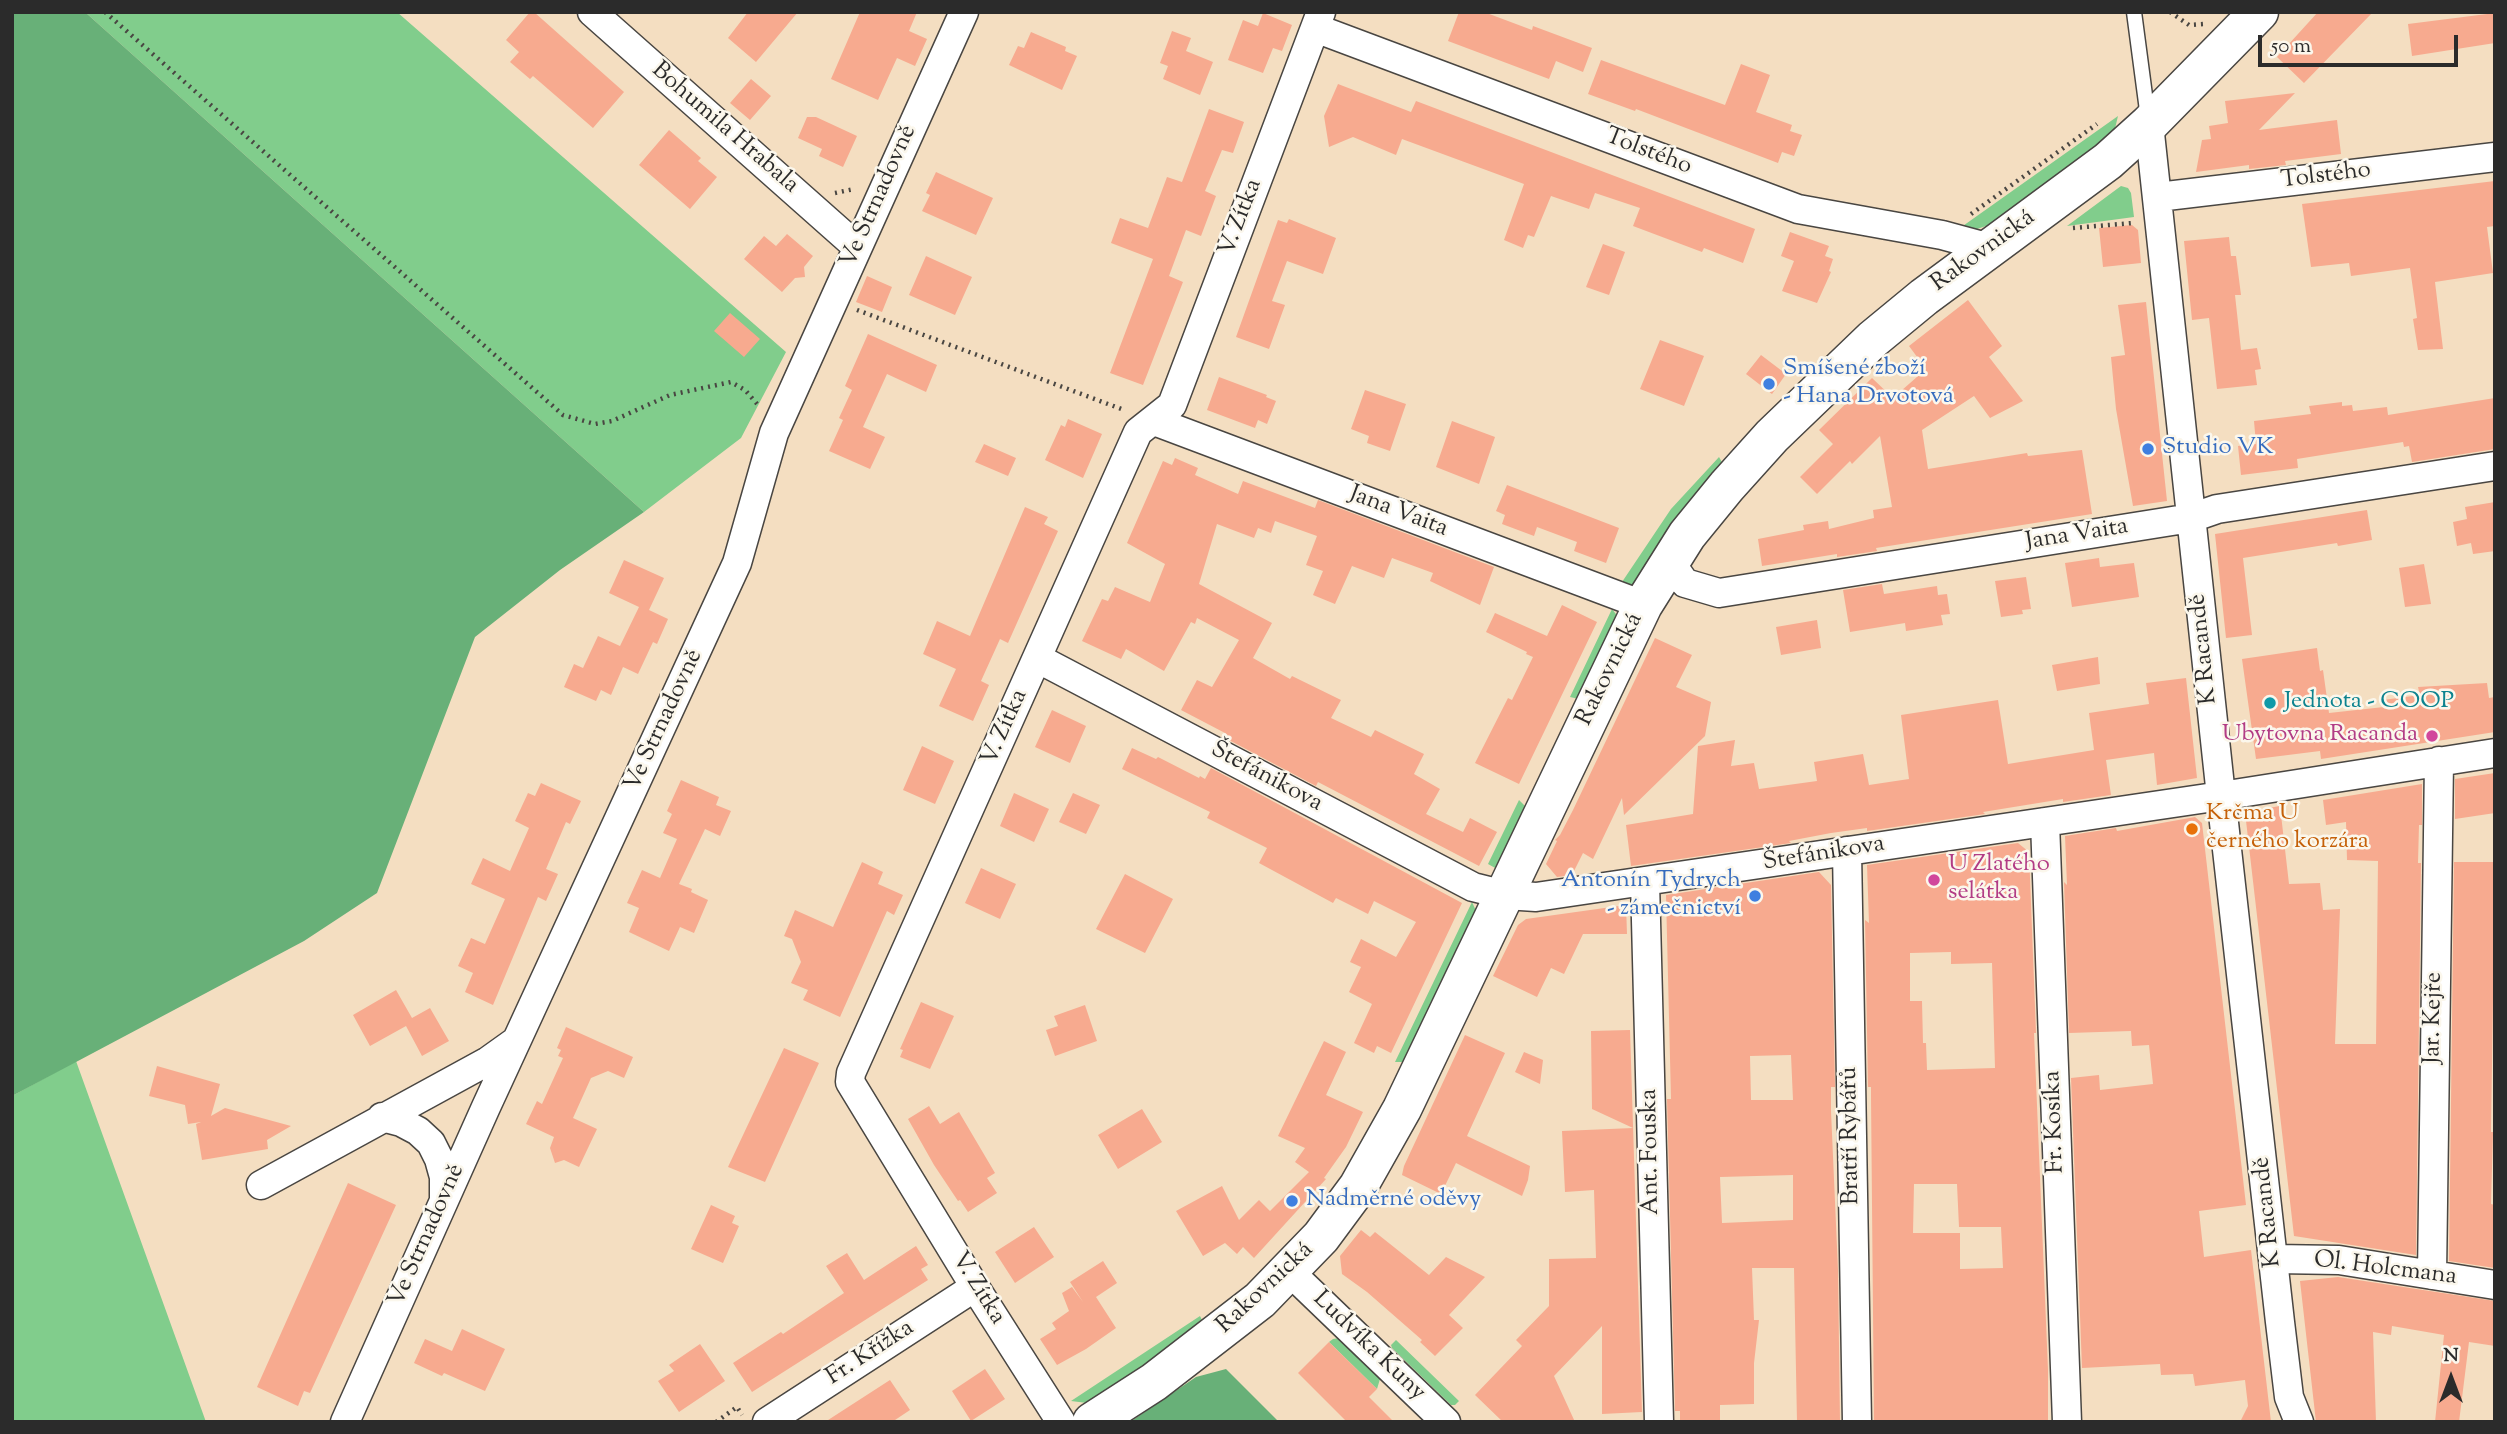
<!DOCTYPE html>
<html>
<head>
<meta charset="utf-8">
<style>
	body { margin:0 }
	#map { position:relative; width:2507px; height:1434px; overflow:hidden; background:#f4dec1; font-family:"Sorts Mill Goudy",serif }
	canvas { display:block }
	.frame { position:absolute; inset:0; border:14px solid #2b2b2b; pointer-events:none }
	.north { position:absolute; left:2416px; top:1343px; width:70px; height:70px; -webkit-text-stroke:5px #fbf7ec; paint-order:stroke; rotate:0deg; font-size:19px; font-weight:700; line-height:28px; text-align:center; color:#2b2b2b }
	.north::after { content:''; display:block; margin:auto; width:24px; height:32px; background:#2b2b2b; clip-path:polygon(50% 0,100% 100%,50% 72%,0 100%) }
	.scale { position:absolute; left:2258px; top:35px; width:200px; height:32px; box-sizing:border-box; border:4px solid #2b2b2b; border-top:0; padding-left:9px; font-size:21px; line-height:24px; white-space:nowrap; color:#2b2b2b; -webkit-text-stroke:5px #fbf7ec; paint-order:stroke }
</style>
</head>
<body>
<div id="map">
<canvas width="2507" height="1434"></canvas>
<div class="frame"></div>
<div class="north">N</div>
<div class="scale">50 m</div>
</div>
<script>
const c = document.querySelector('canvas').getContext('2d');
c.lineJoin = 'round';
function paint(path, color) { c.fillStyle = color; c.fill(path, 'evenodd'); }
const poly = rows => new Path2D(rows.map(r => 'M' + r).join(''));
function strokePath(path, color, width, dash) { c.strokeStyle = color; c.lineWidth = width; c.lineCap = dash ? 'butt' : 'round'; c.setLineDash(dash || []); c.stroke(path); }
function write(font, color, halo, rows, align = 'center') {
  c.font = font + ' "Sorts Mill Goudy",serif'; c.lineWidth = 5; c.setLineDash([]); c.textBaseline = 'middle'; c.strokeStyle = halo; c.fillStyle = color; for (const [text, x, y, turn = 0] of rows) {
    c.save(); c.translate(x, y); c.rotate((+turn || 0) * Math.PI / 180); c.textAlign = isNaN(turn) ? turn : align; if (halo) c.strokeText(text, 0, 0); c.fillText(text, 0, 0); c.restore();
  }
}
const green = poly([
	[85,12,397,12,786,352,741,438,644,512],
	[2118,116,2113,137,1992,224,1977,229,1960,228],
	[2121,186,2128,188,2131,193,2134,217,2067,226],
	[1719,457,1723,464,1639,584,1631,587,1625,585,1622,582,1671,509],
	[1612,609,1619,618,1579,699,1570,697],
	[1519,800,1527,808,1497,869,1488,864],
	[1472,902,1477,913,1403,1062,1395,1062],
	[76,1061,206,1422,12,1422,12,1096],
	[1200,1316,1205,1326,1087,1403,1071,1401],
	[1339,1338,1380,1379,1377,1389,1329,1342,1333,1339],
	[1396,1340,1459,1401,1455,1405,1451,1405,1392,1348,1391,1345]
]);
const forest = poly([
	[12,12,85,12,644,512,560,570,475,637,377,893,304,941,12,1096],
	[1226,1369,1279,1422,1130,1422,1196,1377]
]);
const building = poly([
	[530,12,534,12,624,92,593,128,533,76,530,79,510,62,519,52,506,40],
	[748,12,798,12,756,62,728,38],
	[860,12,917,12,909,31,927,39,915,66,897,58,878,100,831,79],
	[1459,12,1484,12,1532,30,1533,26,1592,48,1583,72,1556,61,1549,79,1448,41],
	[2318,12,2373,12,2304,83,2277,57],
	[1263,13,1292,25,1282,51,1273,48,1263,73,1228,60,1243,20,1258,26],
	[2495,13,2495,43,2412,56,2408,24],
	[1172,31,1191,38,1186,51,1213,62,1200,95,1163,79,1168,66,1160,63],
	[1031,32,1066,47,1065,51,1077,56,1062,90,1009,65,1018,46,1024,48],
	[1601,60,1725,105,1741,64,1770,75,1756,112,1792,125,1790,131,1802,135,1794,156,1782,152,1778,163,1636,109,1635,111,1588,94],
	[751,79,771,96,750,120,730,103],
	[1338,84,1411,112,1416,101,1755,229,1743,263,1704,248,1702,252,1633,226,1640,208,1595,193,1589,209,1551,196,1534,237,1528,235,1523,248,1504,240,1524,184,1402,139,1396,155,1353,137,1329,147,1324,116],
	[2295,93,2259,130,2337,120,2341,154,2285,161,2286,165,2249,169,2249,165,2196,172,2202,140,2211,139,2209,126,2228,123,2225,101],
	[1209,109,1244,122,1233,153,1222,150,1205,191,1216,196,1201,236,1186,230,1169,276,1183,282,1143,385,1110,373,1153,259,1111,243,1120,218,1148,228,1167,177,1182,182],
	[807,117,816,117,857,136,843,167,819,156,822,149,798,138],
	[669,130,701,158,698,161,717,177,690,209,639,165],
	[936,172,993,198,976,235,922,211,930,195,926,193],
	[2495,181,2495,226,2487,227,2493,273,2435,282,2443,349,2418,350,2413,319,2417,318,2410,268,2351,276,2349,263,2311,267,2302,204],
	[1289,219,1336,238,1323,274,1287,261,1272,301,1285,305,1269,349,1236,337,1278,220,1287,223],
	[2132,225,2138,230,2141,263,2103,267,2099,228],
	[1790,232,1829,246,1825,256,1833,259,1829,271,1831,272,1817,303,1782,291,1794,261,1781,256],
	[787,234,813,256,804,267,805,277,795,278,782,292,744,259,764,236,776,246],
	[2229,237,2231,256,2236,256,2241,295,2235,295,2241,350,2257,348,2261,369,2255,370,2257,385,2217,389,2209,318,2192,320,2184,241],
	[1603,244,1625,252,1609,295,1586,287],
	[926,256,972,277,955,315,909,295],
	[867,276,892,287,882,312,856,302],
	[1968,300,2002,346,1989,357,2023,401,1990,418,1974,396,1922,430,1928,469,2027,453,2028,456,2082,450,2092,514,1876,548,1877,551,1837,557,1837,554,1762,566,1758,539,1804,530,1803,525,1828,521,1829,529,1874,518,1873,510,1892,507,1880,436,1852,464,1850,461,1817,494,1800,477,1833,444,1819,430,1872,378,1893,398,1926,369,1909,346],
	[2146,302,2167,501,2133,506,2116,409,2111,357,2125,355,2118,305],
	[730,313,760,339,744,357,714,331],
	[868,334,937,365,926,392,887,374,863,427,885,437,870,469,829,451,843,420,839,418,852,390,845,386],
	[1660,340,1704,356,1684,406,1640,389],
	[1761,355,1786,374,1772,394,1746,374],
	[1219,377,1267,395,1266,397,1276,401,1267,424,1258,420,1255,428,1207,410],
	[1365,390,1406,404,1390,451,1367,443,1369,436,1351,429],
	[2495,398,2495,449,2412,462,2409,446,2404,447,2403,442,2297,459,2298,468,2241,475,2238,446,2256,444,2254,421,2311,414,2309,406,2342,402,2342,406,2352,405,2353,411,2387,407,2388,415],
	[1068,419,1102,434,1083,478,1045,460,1061,425,1065,427],
	[1452,421,1495,437,1479,484,1436,467],
	[984,444,1016,458,1008,476,975,462],
	[1175,458,1198,468,1195,475,1238,494,1243,481,1315,508,1318,500,1494,567,1480,605,1430,581,1433,573,1392,558,1384,578,1352,566,1335,604,1313,595,1323,571,1306,565,1317,536,1275,521,1271,533,1258,528,1254,538,1217,524,1199,584,1272,623,1253,658,1290,679,1292,676,1341,700,1331,718,1371,737,1375,730,1424,754,1414,774,1440,789,1426,814,1463,832,1470,818,1497,832,1479,866,1318,782,1316,786,1227,739,1229,736,1225,733,1181,710,1197,680,1212,687,1239,640,1197,618,1195,624,1191,622,1164,671,1126,649,1121,659,1082,641,1102,599,1108,601,1115,587,1150,602,1165,564,1127,543,1163,461,1172,465],
	[1507,485,1619,528,1606,563,1574,551,1577,542,1537,527,1534,536,1502,524,1505,515,1496,511],
	[2495,502,2495,551,2473,554,2471,543,2457,546,2453,522,2467,519,2465,507],
	[1025,507,1048,517,1044,524,1058,531,1008,643,1000,639,981,681,989,685,973,721,939,706,956,669,923,654,937,621,970,636],
	[2367,510,2372,540,2338,546,2337,543,2243,558,2252,635,2226,638,2215,534],
	[2099,558,2100,567,2134,563,2139,597,2072,607,2065,563],
	[624,560,664,578,649,610,668,619,657,644,653,642,638,674,623,667,611,695,601,690,596,701,564,687,574,664,583,668,598,636,620,646,639,607,609,593],
	[2424,564,2431,604,2405,607,2399,568],
	[2026,577,2031,609,2022,610,2023,614,2001,617,1995,581],
	[1882,584,1884,594,1937,586,1938,595,1947,594,1950,614,1941,615,1943,625,1906,631,1905,623,1850,632,1843,590],
	[1562,605,1597,622,1519,784,1475,763,1508,698,1512,700,1533,657,1526,654,1527,652,1486,632,1495,613,1547,636],
	[1817,620,1821,648,1781,655,1776,627],
	[1655,638,1692,655,1676,687,1711,702,1705,736,1624,815,1622,798,1593,859,1583,853,1572,875,1557,877,1546,864,1557,841,1555,840,1560,835,1573,810],
	[2317,648,2320,671,2323,670,2329,713,2384,707,2383,700,2420,695,2418,687,2487,683,2489,698,2495,697,2495,732,2321,759,2320,751,2256,759,2242,659],
	[2098,657,2100,684,2057,691,2052,665],
	[2186,678,2197,778,2157,785,2154,753,2106,760,2111,795,2063,802,2063,799,1983,812,1985,814,1867,831,1867,828,1831,833,1789,841,1791,843,1631,866,1626,825,1693,814,1698,746,1735,740,1731,766,1754,763,1759,789,1817,781,1814,762,1863,754,1869,785,1909,779,1901,715,1998,700,2008,764,2094,750,2089,713,2149,704,2146,683],
	[1052,710,1086,726,1070,763,1035,747],
	[922,746,954,761,935,804,903,790],
	[1132,748,1156,759,1158,757,1199,778,1200,776,1205,779,1211,768,1462,903,1391,1053,1377,1046,1374,1053,1354,1043,1372,1004,1349,992,1361,967,1350,962,1361,939,1396,957,1416,922,1374,901,1368,914,1336,898,1333,903,1259,863,1267,848,1207,818,1210,812,1122,769],
	[2495,773,2495,813,2455,819,2455,779],
	[681,780,719,797,716,805,731,811,720,836,705,829,679,884,692,889,691,892,708,900,694,933,680,927,669,951,629,932,639,908,627,903,642,870,660,878,677,839,663,833,672,814,667,811],
	[541,783,581,801,570,824,566,822,546,869,558,874,546,901,538,897,493,1005,465,992,473,973,458,966,471,938,485,944,505,899,471,884,483,858,510,871,529,828,515,821,528,793,535,796],
	[2422,784,2422,825,2419,825,2418,863,2421,863,2416,1255,2294,1236,2245,812,2280,806,2289,884,2320,883,2323,910,2340,909,2335,1044,2376,1044,2378,861,2347,860,2346,822,2326,825,2323,800],
	[1014,793,1049,809,1034,842,1000,826],
	[1073,793,1100,805,1086,834,1059,822],
	[2195,817,2202,823,2246,1205,2199,1211,2204,1257,2251,1250,2271,1422,2240,1422,2248,1406,2245,1380,2195,1386,2193,1374,2161,1375,2160,1364,2082,1368,2071,1078,2099,1075,2100,1090,2153,1084,2149,1045,2132,1046,2131,1031,2069,1033,2064,882,2067,885,2065,836,2116,828,2117,831],
	[2018,843,2029,852,2036,1033,2034,1033,2048,1370,2048,1422,1874,1422,1871,1096,1871,1087,1868,1087,1865,920,1869,923,1867,865],
	[1951,952,1951,964,1992,963,1995,1068,1927,1070,1926,1043,1923,1043,1922,1001,1910,1001,1910,953],
	[1914,1184,1957,1184,1959,1227,2001,1227,2003,1268,1960,1269,1960,1233,1913,1233],
	[862,862,883,872,878,884,903,895,894,915,887,911,840,1017,803,1000,808,990,791,983,801,962,792,939,784,936,795,910,833,927],
	[2454,862,2495,862,2491,1132,2493,1132,2491,1204,2495,1205,2495,1268,2449,1261],
	[981,868,1016,884,1000,919,965,903],
	[1819,872,1831,885,1835,1087,1831,1087,1831,1111,1838,1270,1840,1422,1797,1422,1794,1268,1752,1268,1754,1320,1759,1320,1754,1363,1754,1404,1720,1405,1720,1422,1680,1422,1680,1411,1675,1411,1667,1099,1671,1099,1666,895],
	[1791,1055,1793,1100,1751,1100,1750,1056],
	[1793,1175,1793,1220,1722,1223,1720,1177],
	[1125,874,1173,899,1145,953,1096,929],
	[1626,905,1627,934,1583,934,1564,974,1551,968,1537,997,1493,976,1518,925,1526,919],
	[396,990,412,1018,430,1008,449,1041,422,1056,406,1026,370,1046,353,1015],
	[921,1002,954,1016,930,1069,900,1057,903,1050,900,1049],
	[1085,1005,1097,1041,1055,1056,1046,1030,1058,1026,1054,1016],
	[566,1027,633,1057,624,1078,608,1071,591,1078,573,1118,597,1129,579,1167,564,1160,555,1163,550,1148,554,1137,526,1124,537,1101,542,1104,563,1058,558,1056,561,1050,557,1048],
	[1630,1030,1642,1412,1602,1414,1602,1326,1554,1376,1575,1422,1503,1422,1475,1395,1522,1346,1516,1340,1549,1306,1549,1259,1596,1258,1594,1190,1565,1192,1562,1131,1633,1128,1592,1109,1591,1031],
	[1465,1035,1505,1053,1467,1136,1530,1166,1528,1180,1522,1196,1456,1163,1441,1194,1402,1175,1404,1166],
	[1324,1041,1346,1052,1326,1095,1363,1112,1346,1147,1324,1178,1326,1179,1254,1258,1243,1247,1237,1254,1225,1243,1203,1256,1176,1211,1222,1186,1239,1220,1259,1200,1270,1211,1309,1172,1295,1162,1305,1148,1278,1136],
	[784,1048,819,1063,765,1182,728,1167],
	[1524,1052,1543,1060,1540,1084,1515,1072],
	[157,1066,220,1084,211,1116,225,1108,291,1126,267,1140,268,1149,202,1160,196,1124,201,1122,188,1124,185,1105,149,1096],
	[929,1106,940,1124,959,1112,995,1173,987,1178,997,1193,968,1212,960,1200,958,1201,934,1165,908,1119],
	[1142,1109,1162,1142,1118,1169,1098,1135],
	[348,1183,396,1205,310,1393,304,1391,298,1406,257,1387],
	[711,1205,735,1216,732,1223,739,1226,723,1263,691,1249],
	[1034,1227,1054,1257,1015,1283,995,1252],
	[1361,1230,1370,1237,1375,1232,1429,1275,1446,1257,1485,1277,1449,1315,1463,1328,1435,1356,1420,1342,1422,1340,1367,1292,1342,1274,1340,1256],
	[916,1246,928,1265,921,1269,928,1280,752,1392,733,1363,781,1332,783,1334,844,1293,826,1266,847,1253,864,1280],
	[1103,1261,1117,1283,1096,1297,1116,1328,1086,1349,1057,1365,1040,1339,1056,1329,1052,1323,1069,1311,1062,1293,1072,1287,1083,1302,1070,1282],
	[2338,1277,2495,1301,2495,1346,2469,1342,2459,1422,2435,1422,2444,1335,2392,1326,2391,1335,2373,1332,2376,1422,2316,1422,2300,1281],
	[462,1329,505,1349,485,1391,444,1373,442,1376,414,1363,425,1339,452,1351],
	[1329,1342,1377,1389,1369,1397,1394,1422,1347,1422,1298,1373],
	[700,1344,725,1381,679,1412,658,1381,674,1371,669,1365],
	[985,1369,1005,1399,971,1421,952,1391],
	[890,1380,910,1410,892,1422,825,1422]
]);
const path = poly([
	[105,12,563,415,595,424,612,421,670,395,731,382,745,390,758,405],
	[2170,12,2189,25,2203,24],
	[835,193,854,189],
	[1971,214,2097,124],
	[2073,228,2133,223],
	[857,310,1124,410],
	[716,1422,737,1407,742,1415]
]);
const lane = poly([
	[2134,12,2148,118]
]);
const street = poly([
	[592,12,857,247],
	[1315,28,1798,209,1942,235,1990,248],
	[2149,124,2221,796,2280,1322,2289,1397,2299,1422],
	[2158,197,2495,157],
	[1154,421,1643,605],
	[1670,562,1685,583,1719,593,2191,518,2217,509,2495,466],
	[1037,658,1473,887,1505,895,1536,897,2221,796,2495,753],
	[2045,822,2067,1422],
	[1847,851,1857,1422],
	[1645,882,1659,1422],
	[382,1117,401,1122,418,1131,431,1143,439,1159,444,1177,444,1200],
	[261,1185,488,1061,516,1041],
	[2275,1259,2339,1260,2495,1285],
	[1290,1272,1446,1422],
	[2432,1275,2439,761],
	[345,1422,486,1107,737,563,774,433,964,12],
	[767,1422,975,1287],
	[1061,1422,975,1287,850,1082,851,1073,1138,432,1172,405,1321,12]
]);
const secondary = poly([
	[1092,1422,1154,1382,1260,1300,1321,1237,1358,1187,1402,1109,1643,605,1687,535,1727,486,1772,436,1873,339,1924,297,2108,161,2149,124,2259,12]
]);
const markers = [
	[1769,384,7,"#3f7fe0"],
	[2148,449,7,"#3f7fe0"],
	[2270,703,7,"#0f9aa8"],
	[2432,736,7,"#d1479c"],
	[2192,829,7,"#e8710a"],
	[1934,880,7,"#d1479c"],
	[1755,896,7,"#3f7fe0"],
	[1292,1201,7,"#3f7fe0"]
];
const streetNames = [
	["Bohumila Hrabala",724,129,41],
	["Tolstého",1648,153,21],
	["Tolstého",2326,177,-7],
	["Ve Strnadovně",880,197,-66],
	["V. Zítka",1242,218,-69],
	["Rakovnická",1984,252,-36],
	["Jana Vaita",1398,513,21],
	["Jana Vaita",2077,536,-9],
	["K Racandě",2205,649,-96],
	["Rakovnická",1611,670,-64],
	["Ve Strnadovně",665,721,-65],
	["V. Zítka",1006,728,-66],
	["Štefánikova",1266,778,28],
	["Štefánikova",1824,855,-9],
	["Jar. Kejře",2435,1018,-89],
	["Fr. Kosíka",2056,1122,-92],
	["Bratří Rybářů",1852,1136,-91],
	["Ant. Fouska",1652,1152,-91],
	["K Racandě",2269,1212,-96],
	["Ve Strnadovně",428,1236,-66],
	["Ol. Holcmana",2385,1270,7],
	["V. Zítka",977,1289,58],
	["Rakovnická",1266,1289,-43],
	["Ludvíka Kuny",1368,1347,44],
	["Fr. Křížka",871,1354,-33]
];
const shopNames = [
	["Smíšené zboží",1783,370],
	["- Hana Drvotová",1783,398],
	["Studio VK",2162,449],
	["Antonín Tydrych",1741,882,"right"],
	["- zámečnictví",1741,910,"right"],
	["Nadměrné oděvy",1306,1201]
];
const cultureNames = [
	["Jednota - COOP",2284,703]
];
const hotelNames = [
	["Ubytovna Racanda",2418,736],
	["U Zlatého",1948,866,"left"],
	["selátka",1948,894,"left"]
];
const foodNames = [
	["Krčma U",2206,815],
	["černého korzára",2206,843]
];
paint(green, '#81cd8c');
paint(forest, '#68b078');
paint(building, '#f7aa8f');
strokePath(lane, '#494642', 17);
strokePath(street, '#494642', 31);
strokePath(secondary, '#494642', 41);
strokePath(path, '#494642', 4.5, [2, 5]);
strokePath(lane, '#fff', 14);
strokePath(street, '#fff', 28);
strokePath(secondary, '#fff', 38);
for (const [x, y, r, color] of markers) { const dot = new Path2D(); dot.arc(x, y, r, 0, 2 * Math.PI); c.fillStyle = color; c.fill(dot); strokePath(dot, '#fbf7ec', 2.5); }
write('24px', '#2b2b2b', '#fbf7ec', streetNames);
write('24px', '#366cbe', '#fbf7ec', shopNames, 'left');
write('24px', '#0d838f', '#fbf7ec', cultureNames, 'left');
write('24px', '#b23c85', '#fbf7ec', hotelNames, 'right');
write('24px', '#c56008', '#fbf7ec', foodNames, 'left');
</script>
</body>
</html>
